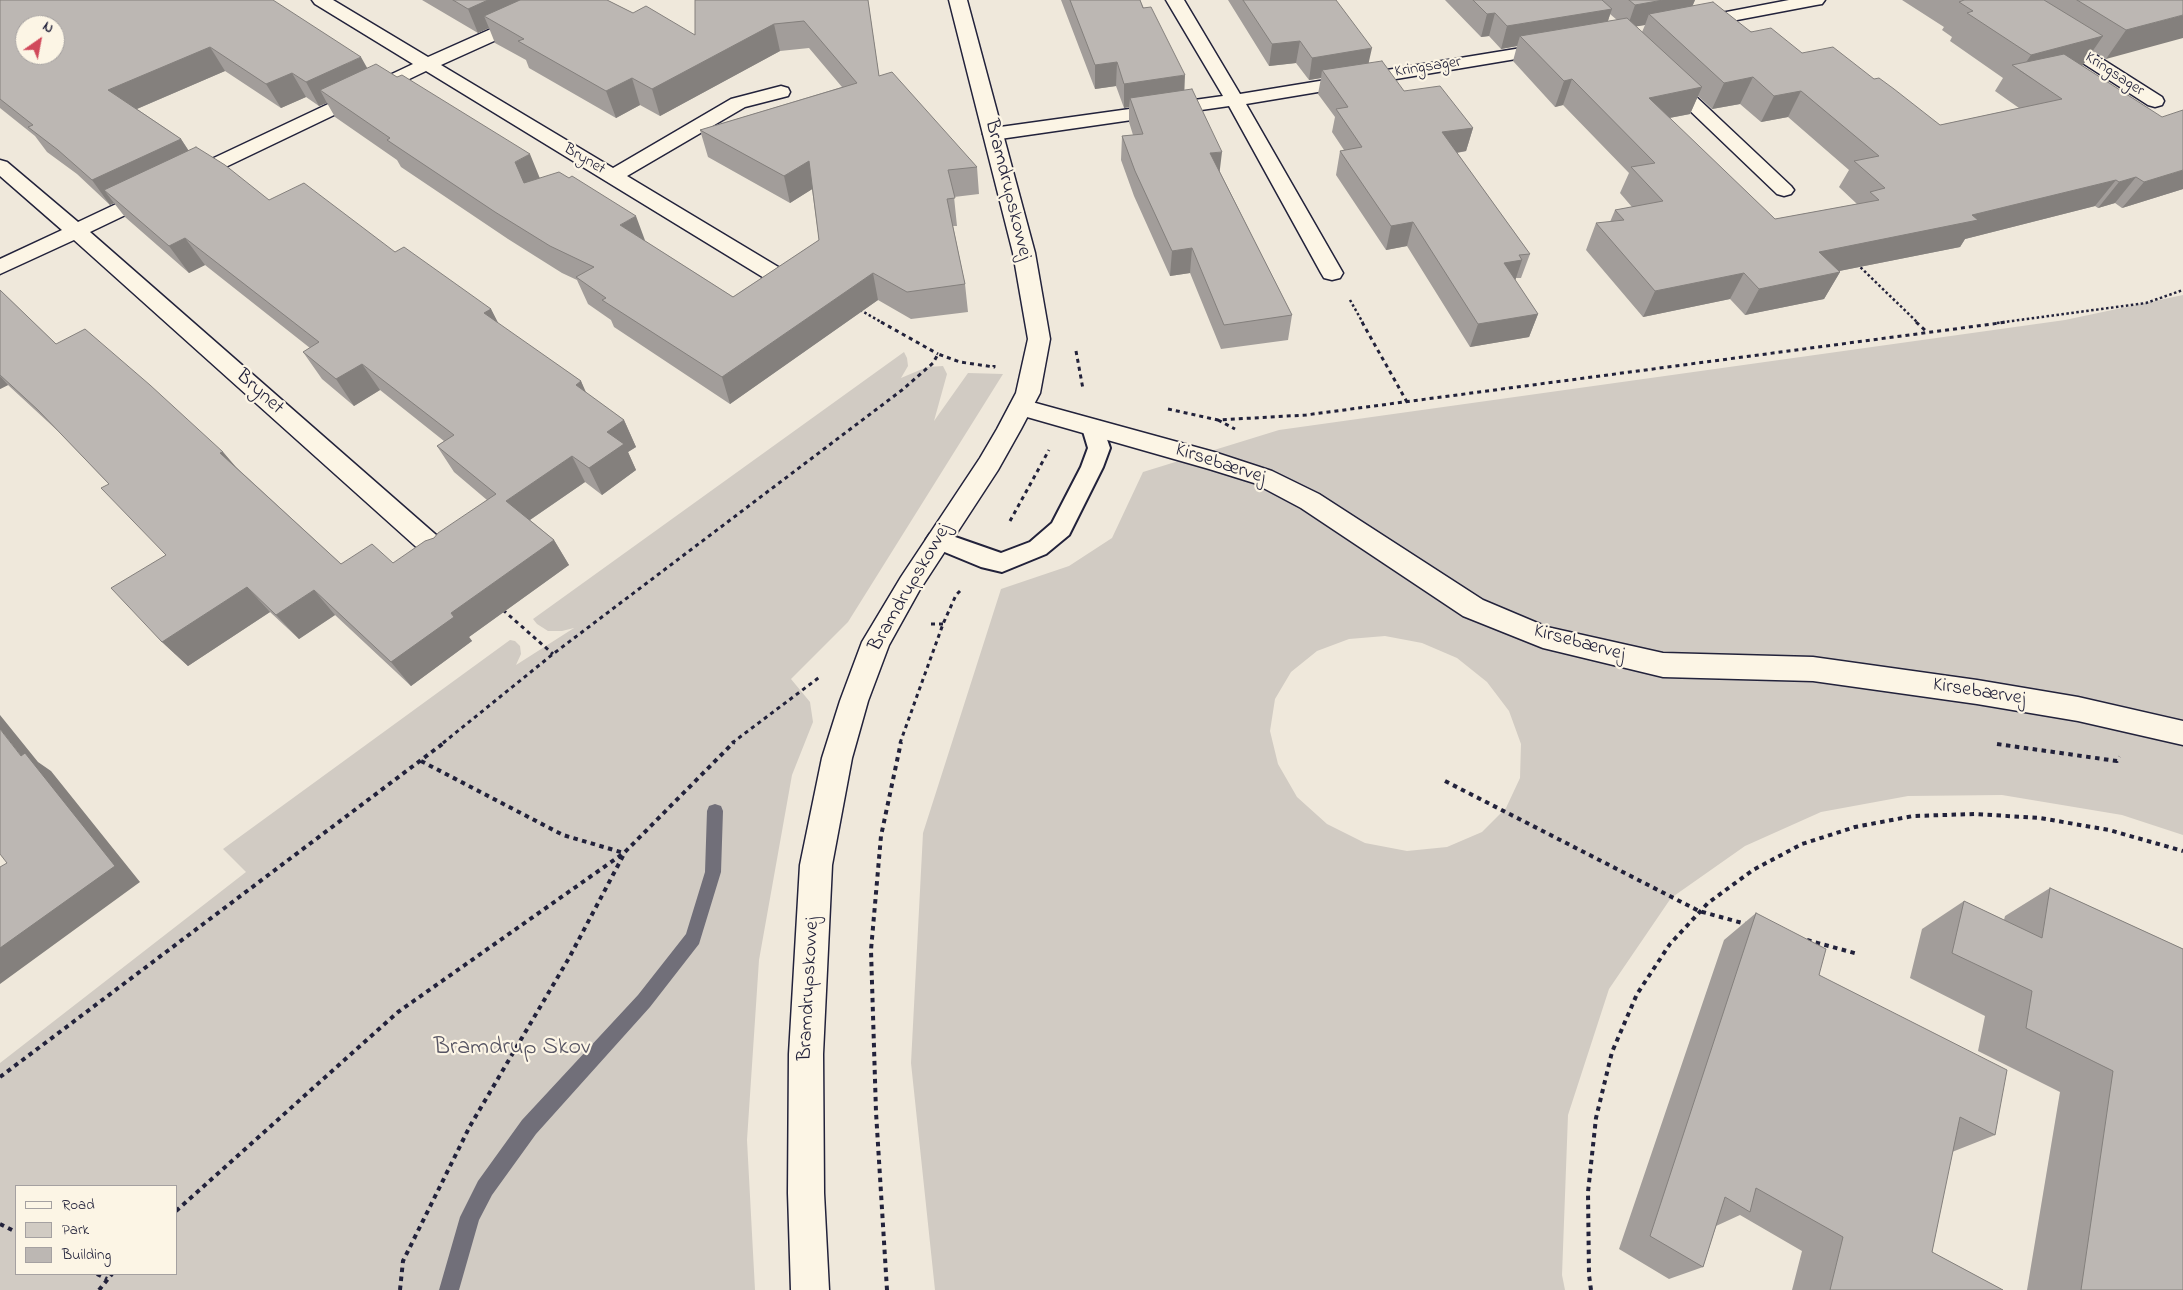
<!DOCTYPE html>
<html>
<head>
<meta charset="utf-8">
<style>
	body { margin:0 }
	#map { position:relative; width:2183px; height:1290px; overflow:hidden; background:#efe8db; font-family:"Indie Flower",sans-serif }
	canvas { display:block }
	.legend { position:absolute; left:15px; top:1185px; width:162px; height:90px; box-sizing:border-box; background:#fcf5e5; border:1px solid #a5a1a1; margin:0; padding:6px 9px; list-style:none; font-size:15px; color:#22223b }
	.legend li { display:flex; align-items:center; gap:10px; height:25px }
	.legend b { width:25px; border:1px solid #a5a1a1 }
	.north { position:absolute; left:15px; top:15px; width:50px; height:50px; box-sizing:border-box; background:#fcf5e5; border:1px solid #a5a1a1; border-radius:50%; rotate:33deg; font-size:14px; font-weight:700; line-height:20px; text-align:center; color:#22223b }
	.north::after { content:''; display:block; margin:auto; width:18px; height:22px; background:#d1495b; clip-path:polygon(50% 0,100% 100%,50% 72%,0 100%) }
</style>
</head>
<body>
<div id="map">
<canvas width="2183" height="1290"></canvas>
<ul class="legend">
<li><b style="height:6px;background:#fcf5e5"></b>Road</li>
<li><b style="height:14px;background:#d1cbc3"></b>Park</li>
<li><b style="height:14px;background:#bcb7b3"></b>Building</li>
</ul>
<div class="north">N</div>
</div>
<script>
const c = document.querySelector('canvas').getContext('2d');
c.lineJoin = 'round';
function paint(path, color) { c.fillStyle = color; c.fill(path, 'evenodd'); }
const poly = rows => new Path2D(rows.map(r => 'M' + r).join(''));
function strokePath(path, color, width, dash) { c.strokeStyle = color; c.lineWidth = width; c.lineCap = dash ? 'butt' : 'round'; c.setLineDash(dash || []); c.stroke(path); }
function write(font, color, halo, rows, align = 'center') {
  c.font = font + ' "Indie Flower",sans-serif'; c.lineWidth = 4.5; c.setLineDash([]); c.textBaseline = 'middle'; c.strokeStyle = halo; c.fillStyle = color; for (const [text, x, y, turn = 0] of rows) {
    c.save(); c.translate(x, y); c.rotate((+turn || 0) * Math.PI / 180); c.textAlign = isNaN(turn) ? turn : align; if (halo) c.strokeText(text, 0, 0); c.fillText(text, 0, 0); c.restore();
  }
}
const green = poly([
	[2183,295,2183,835,2122,815,2002,795,1908,796,1821,812,1745,846,1671,898,1609,989,1568,1115,1562,1275,1565,1290,935,1290,911,1063,923,833,1001,589,1069,566,1112,538,1143,472,1279,430,2065,320],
	[1385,636,1422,643,1457,658,1487,682,1509,711,1521,744,1520,778,1506,808,1482,832,1447,847,1407,851,1365,843,1327,824,1297,797,1278,764,1270,731,1275,699,1291,672,1317,651,1349,639],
	[904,352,907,358,908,366,901,378,927,367,943,366,947,374,934,421,968,373,1003,374,848,622,791,679,810,702,813,722,792,775,759,960,747,1140,755,1290,0,1290,0,1063,246,872,223,849,510,640,515,641,520,646,521,654,516,665,574,628,562,631,548,631,537,624,533,619],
	[16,1186,176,1186,176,1274,16,1274]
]);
const stream = poly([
	[715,804,721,806,723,811,721,872,699,944,650,1007,536,1134,492,1195,479,1220,459,1290,439,1290,460,1217,478,1181,522,1120,638,995,686,934,705,872,707,811,709,806,715,804]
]);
const pathFar2 = poly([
	[1857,264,1918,323],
	[1350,300,1363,323],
	[860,310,883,323],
	[1997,323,2146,303,2183,290]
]);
const pathFar1 = poly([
	[881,322,938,354],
	[1362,322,1407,402],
	[1916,322,1926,331],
	[1076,351,1083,389],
	[1168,409,1218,420,1306,415,2007,322],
	[1218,420,1235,429],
	[1010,521,1049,450],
	[503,610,553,654],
	[931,624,943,624],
	[443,743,553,654,902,390,933,363,938,354,960,362,994,367,994,365],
	[732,743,821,676],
	[900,743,943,624,956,595,962,589]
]);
const path = poly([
	[1997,744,2117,761,2120,757],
	[421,761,563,835,624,853],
	[1445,781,1699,911,1746,924],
	[1807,940,1858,954],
	[0,1077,445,742],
	[176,1211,398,1012,624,853,734,742],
	[0,1224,16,1232],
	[97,1274,107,1279],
	[99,1290,112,1274],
	[400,1290,403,1261,470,1126,569,958,624,854],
	[887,1290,876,1112,871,950,881,836,901,742],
	[1591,1290,1589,1275,1588,1192,1596,1118,1612,1052,1637,994,1670,944,1708,903,1753,870,1802,844,1855,827,1913,816,1975,814,2040,818,2109,830,2183,851]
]);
const lane = poly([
	[1093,420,1101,422,1110,448,1103,467,1069,535,1046,554,1002,572,981,567,930,546,926,540,930,534,938,531,1001,553,1030,542,1052,523,1081,467,1088,448,1082,428,1085,422,1093,420]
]);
const street = poly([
	[312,0,333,0,428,57,556,0,579,0,576,4,441,65,613,168,731,99,781,86,788,88,790,92,788,96,745,107,627,176,790,274,793,279,790,284,782,286,774,284,426,71,90,232,451,548,455,555,451,562,442,565,433,562,74,240,0,274,0,259,62,230,0,176,0,160,7,162,78,222,413,64,315,4,312,0],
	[1166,0,1184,0,1240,94,1552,43,1558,44,1561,48,1558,52,1246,104,1343,273,1340,278,1332,280,1324,278,1321,273,1229,106,993,140,986,138,983,134,986,130,993,128,1223,96,1166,0],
	[1789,0,1825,0,1822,4,1816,5,1695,28,1689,27,1686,23,1689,19,1695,18,1789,0],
	[1988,0,2009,0,2162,97,2164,101,2162,105,2155,107,2148,105,1991,4,1988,0],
	[1667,73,1673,75,1791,186,1794,190,1791,194,1784,196,1777,194,1661,83,1658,79,1661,75,1667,73],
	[1021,399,1214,452,1272,471,1319,494,1483,600,1547,627,1663,653,1813,657,1977,680,2078,697,2183,721,2183,745,2078,721,1977,704,1813,681,1663,677,1543,648,1463,616,1301,508,1254,483,1209,469,1013,413,1009,407,1013,401,1021,399]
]);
const secondary = poly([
	[949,0,967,0,1035,253,1050,339,1040,393,1021,429,998,470,919,591,889,645,868,701,852,758,832,865,823,1054,824,1193,829,1290,791,1290,788,1193,789,1054,800,865,822,758,840,701,862,642,901,577,980,458,997,429,1016,393,1028,339,1013,253,949,0]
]);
const wall = poly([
	[0,0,367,68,540,178,645,241,733,297,819,240,812,189,790,203,708,157,700,130,842,87,809,48,780,51,660,116,640,105,616,118,529,68,526,60,495,43,489,28,478,33,422,0,607,0,633,13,695,35,868,0,879,76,977,167,979,194,954,197,957,226,953,226,965,284,968,312,911,319,878,300,730,404,614,327,611,320,588,304,577,280,562,273,508,239,401,167,397,160,335,117,327,103,319,106,306,97,281,108,225,71,137,109,181,139,189,151,269,200,395,252,491,309,498,324,581,381,585,392,624,420,636,447,628,452,636,470,602,495,585,482,530,520,554,540,569,565,469,637,472,641,411,686,335,615,299,639,270,612,188,666,162,642,166,555,109,484,60,433,8,385,0,389,0,290,56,344,223,452,236,467,341,564,393,563,434,538,487,500,454,472,437,446,444,441,380,390,354,406,322,379,303,352,310,348,205,265,189,273,125,217,114,203,110,205,77,174,47,152,35,136,0,108],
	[1061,0,1140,0,1184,90,1220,172,1292,315,1288,340,1221,349,1190,273,1170,276,1134,196,1121,160,1122,136,1133,135,1129,122,1129,107,1124,108,1116,86,1095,89],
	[1228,0,1336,0,1369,63,1404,91,1473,128,1466,151,1457,153,1530,254,1521,278,1516,278,1515,280,1538,314,1529,337,1470,347,1407,246,1386,250,1336,175,1340,151,1344,150,1332,132,1335,117,1318,94,1321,78,1309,80,1296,63,1269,66],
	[1445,0,1695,0,1692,6,1802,53,1874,79,1940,125,2019,108,1995,91,2003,78,1950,41,1952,37,1942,30,1944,27,1902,0,2183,0,2106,59,2093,51,2082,65,2183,189,2122,208,2115,203,2098,208,2095,206,1965,239,1960,247,1839,271,1840,272,1824,299,1745,315,1730,299,1643,317,1586,250,1596,223,1610,222,1615,210,1632,207,1620,193,1629,173,1563,105,1555,107,1513,61,1517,46,1501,49,1489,36,1481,37],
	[1610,14,1617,20,1608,21],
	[1645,25,1642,32,1636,26],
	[1698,96,1712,109,1740,104,1761,122,1788,117,1849,170,1839,187,1857,204,1775,219,1669,118,1690,114],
	[2050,888,2183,949,2183,1290,2027,1290,2060,1092,1978,1051,1985,1016,1910,978,1922,929,1964,901,2004,920,2005,916],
	[1756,913,1819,975,1995,1135,1952,1152,1932,1252,2003,1290,1792,1290,1802,1251,1740,1215,1716,1226,1703,1267,1669,1279,1619,1249,1724,940]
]);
const shadedWall = poly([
	[488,0,551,0,484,16,489,28,478,33,468,9],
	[1663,0,1695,0,1688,17,1649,14,1645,25,1627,28,1635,5],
	[1612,9,1604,32,1520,36,1517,46,1501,49,1507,26],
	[1495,13,1489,36,1481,37,1487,14],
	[2183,15,2183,38,2106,59,2126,30],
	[774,24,780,51,660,116,652,89],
	[2103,36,2083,65,2032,79,2020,71,2031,55],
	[1300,41,1296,63,1269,66,1272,44],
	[210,47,225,71,125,114,108,90],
	[1372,48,1367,70,1322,70,1321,78,1309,80,1312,58],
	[361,57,374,80,320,90,327,103,319,106,306,82],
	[1117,62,1116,86,1095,89,1095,65],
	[292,73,306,97,281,108,266,84],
	[1185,75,1184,100,1130,98,1129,107,1124,108,1124,84],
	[1753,77,1740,104,1712,109,1724,83],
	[632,78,640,105,616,118,606,91],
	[1572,79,1563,105,1555,107,1564,81],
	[1702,87,1690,114,1638,124,1649,98],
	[1801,91,1788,117,1761,122,1774,96],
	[1473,128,1466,151,1436,156,1442,132],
	[181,139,197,164,104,190,114,203,110,205,92,180],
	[1222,152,1219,177,1210,153],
	[530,154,541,181,535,210,515,162],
	[809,161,814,188,790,203,784,176],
	[2183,170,2183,189,2122,208,2144,182],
	[2136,177,2115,203,2098,208,2119,182],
	[2116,180,2095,206,1965,239,1960,247,1804,278,1819,252],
	[636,216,646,243,620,225],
	[1413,222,1407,246,1386,250,1391,226],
	[185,238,205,265,189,273,169,246],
	[1192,248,1190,273,1170,276,1172,251],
	[1522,260,1514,284,1504,263],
	[1840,272,1824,299,1745,315,1759,289],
	[873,273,878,300,730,404,722,377],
	[1744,273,1730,299,1643,317,1655,291],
	[491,309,505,336,484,313],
	[1538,314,1529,337,1470,347,1478,324],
	[362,364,380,390,354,406,336,379],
	[0,376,8,385,0,389],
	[581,381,593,408,576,385],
	[624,420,636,447,628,452,636,470,602,495,589,468,607,432],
	[223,452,245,478,220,453],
	[572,456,585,482,521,526,506,501],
	[554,540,569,565,469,637,472,641,411,686,391,662,451,613],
	[247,587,270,612,188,666,162,642],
	[314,590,335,615,299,639,276,615],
	[0,715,38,762,51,771,140,882,0,984,0,948,21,756,0,729]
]);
const building = poly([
	[0,0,273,0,361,57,306,82,292,73,266,84,210,47,108,90,181,139,92,180,58,150,28,127,33,125,0,99,0,0],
	[25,25,55,25,55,55,25,55,25,25],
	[453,0,488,0,468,9,453,0],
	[520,0,607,0,633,13,646,6,695,35,695,0,868,0,879,76,892,72,977,167,948,170,955,198,947,199,965,284,907,292,873,273,722,377,602,300,606,298,576,277,594,267,550,246,495,212,387,140,390,138,320,90,376,64,397,77,402,75,530,154,515,162,524,183,559,172,569,178,572,176,636,216,620,225,733,297,819,240,809,161,784,176,700,130,857,83,804,21,774,24,652,89,632,78,606,91,518,41,524,39,484,16,520,0],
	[1070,0,1140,0,1143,8,1151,7,1185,75,1124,84,1117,62,1095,65,1070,0],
	[1243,0,1336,0,1372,48,1312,58,1300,41,1272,44,1243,0],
	[1473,0,1602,0,1612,9,1507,26,1495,13,1487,14,1473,0],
	[1629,0,1663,0,1635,5,1629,0],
	[1964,0,2044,0,2103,36,2031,55,1967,13,1973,11,1959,2,1964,0],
	[2077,0,2183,0,2183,15,2126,30,2077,0],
	[1713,2,1751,32,1771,28,1802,53,1833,47,1874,79,1879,78,1894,89,1940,125,2062,99,2012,65,2064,54,2162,117,2183,110,2183,170,2144,182,2136,177,2119,182,2116,180,1972,215,1978,220,1819,252,1840,272,1759,289,1744,273,1655,291,1596,223,1624,220,1615,210,1663,201,1631,167,1655,163,1572,79,1564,81,1520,36,1627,18,1702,87,1649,98,1775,219,1879,200,1870,192,1885,188,1854,161,1879,156,1801,91,1774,96,1753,77,1724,83,1649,14,1713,2],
	[1382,61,1404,91,1440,86,1473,128,1442,132,1530,254,1519,255,1522,260,1504,263,1538,314,1478,324,1413,222,1391,226,1340,151,1362,147,1336,109,1348,107,1322,70,1382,61],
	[1192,89,1222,152,1210,153,1292,315,1224,325,1192,248,1172,251,1135,171,1122,136,1143,134,1130,98,1192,89],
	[196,147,225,165,269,200,304,183,395,252,404,247,491,309,484,313,581,381,576,385,624,420,607,432,624,444,589,468,572,456,506,501,554,540,451,613,454,617,391,662,314,590,276,615,247,587,162,642,111,588,166,555,101,488,109,484,38,410,0,375,0,290,56,344,85,329,150,385,223,452,220,453,341,564,372,544,393,563,425,541,434,538,438,533,496,494,437,446,454,435,362,364,336,379,303,352,319,342,185,238,169,246,104,190,196,147],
	[0,729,21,756,25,753,115,866,0,948,0,867,7,863,0,854,0,729],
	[2050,888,2183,949,2183,1290,2081,1290,2113,1071,2026,1028,2032,991,1952,953,1964,901,2042,938,2050,888],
	[1756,913,1826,949,1819,975,2007,1070,1995,1135,1960,1117,1932,1252,2003,1290,1830,1290,1843,1237,1756,1188,1750,1212,1725,1197,1703,1267,1650,1236,1756,913]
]);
const farStreetnames = [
	["Kringsager",1428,68,-9],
	["Kringsager",2114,75,33],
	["Brynet",584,160,31]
];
const streetNames = [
	["Bramdrupskovvej",1007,190,76],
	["Brynet",259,393,42],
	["Kirsebærvej",1220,465,18],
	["Bramdrupskovvej",911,588,-60],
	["Kirsebærvej",1579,644,15],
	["Kirsebærvej",1979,693,9],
	["Bramdrupskovvej",810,989,-87]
];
const nearParknames = [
	["Bramdrup Skov",512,1049]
];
paint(green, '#d1cbc3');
paint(stream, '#716f79');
strokePath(lane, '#22223b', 4);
strokePath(street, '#22223b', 3);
strokePath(secondary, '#22223b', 3);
strokePath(pathFar2, '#22223b', 2.5, [2.5, 2.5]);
strokePath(pathFar1, '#22223b', 3, [4, 4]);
strokePath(path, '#22223b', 4, [4.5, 4.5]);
paint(lane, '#fcf5e5');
paint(street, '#fcf5e5');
paint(secondary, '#fcf5e5');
paint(wall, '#a29d9a');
paint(shadedWall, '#84807d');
paint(building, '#bcb7b3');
strokePath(building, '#84807d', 1);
write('16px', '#22223b', '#fcf5e5', farStreetnames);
write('20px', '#22223b', '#fcf5e5', streetNames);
write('24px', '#575564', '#fcf5e5', nearParknames);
</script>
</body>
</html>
